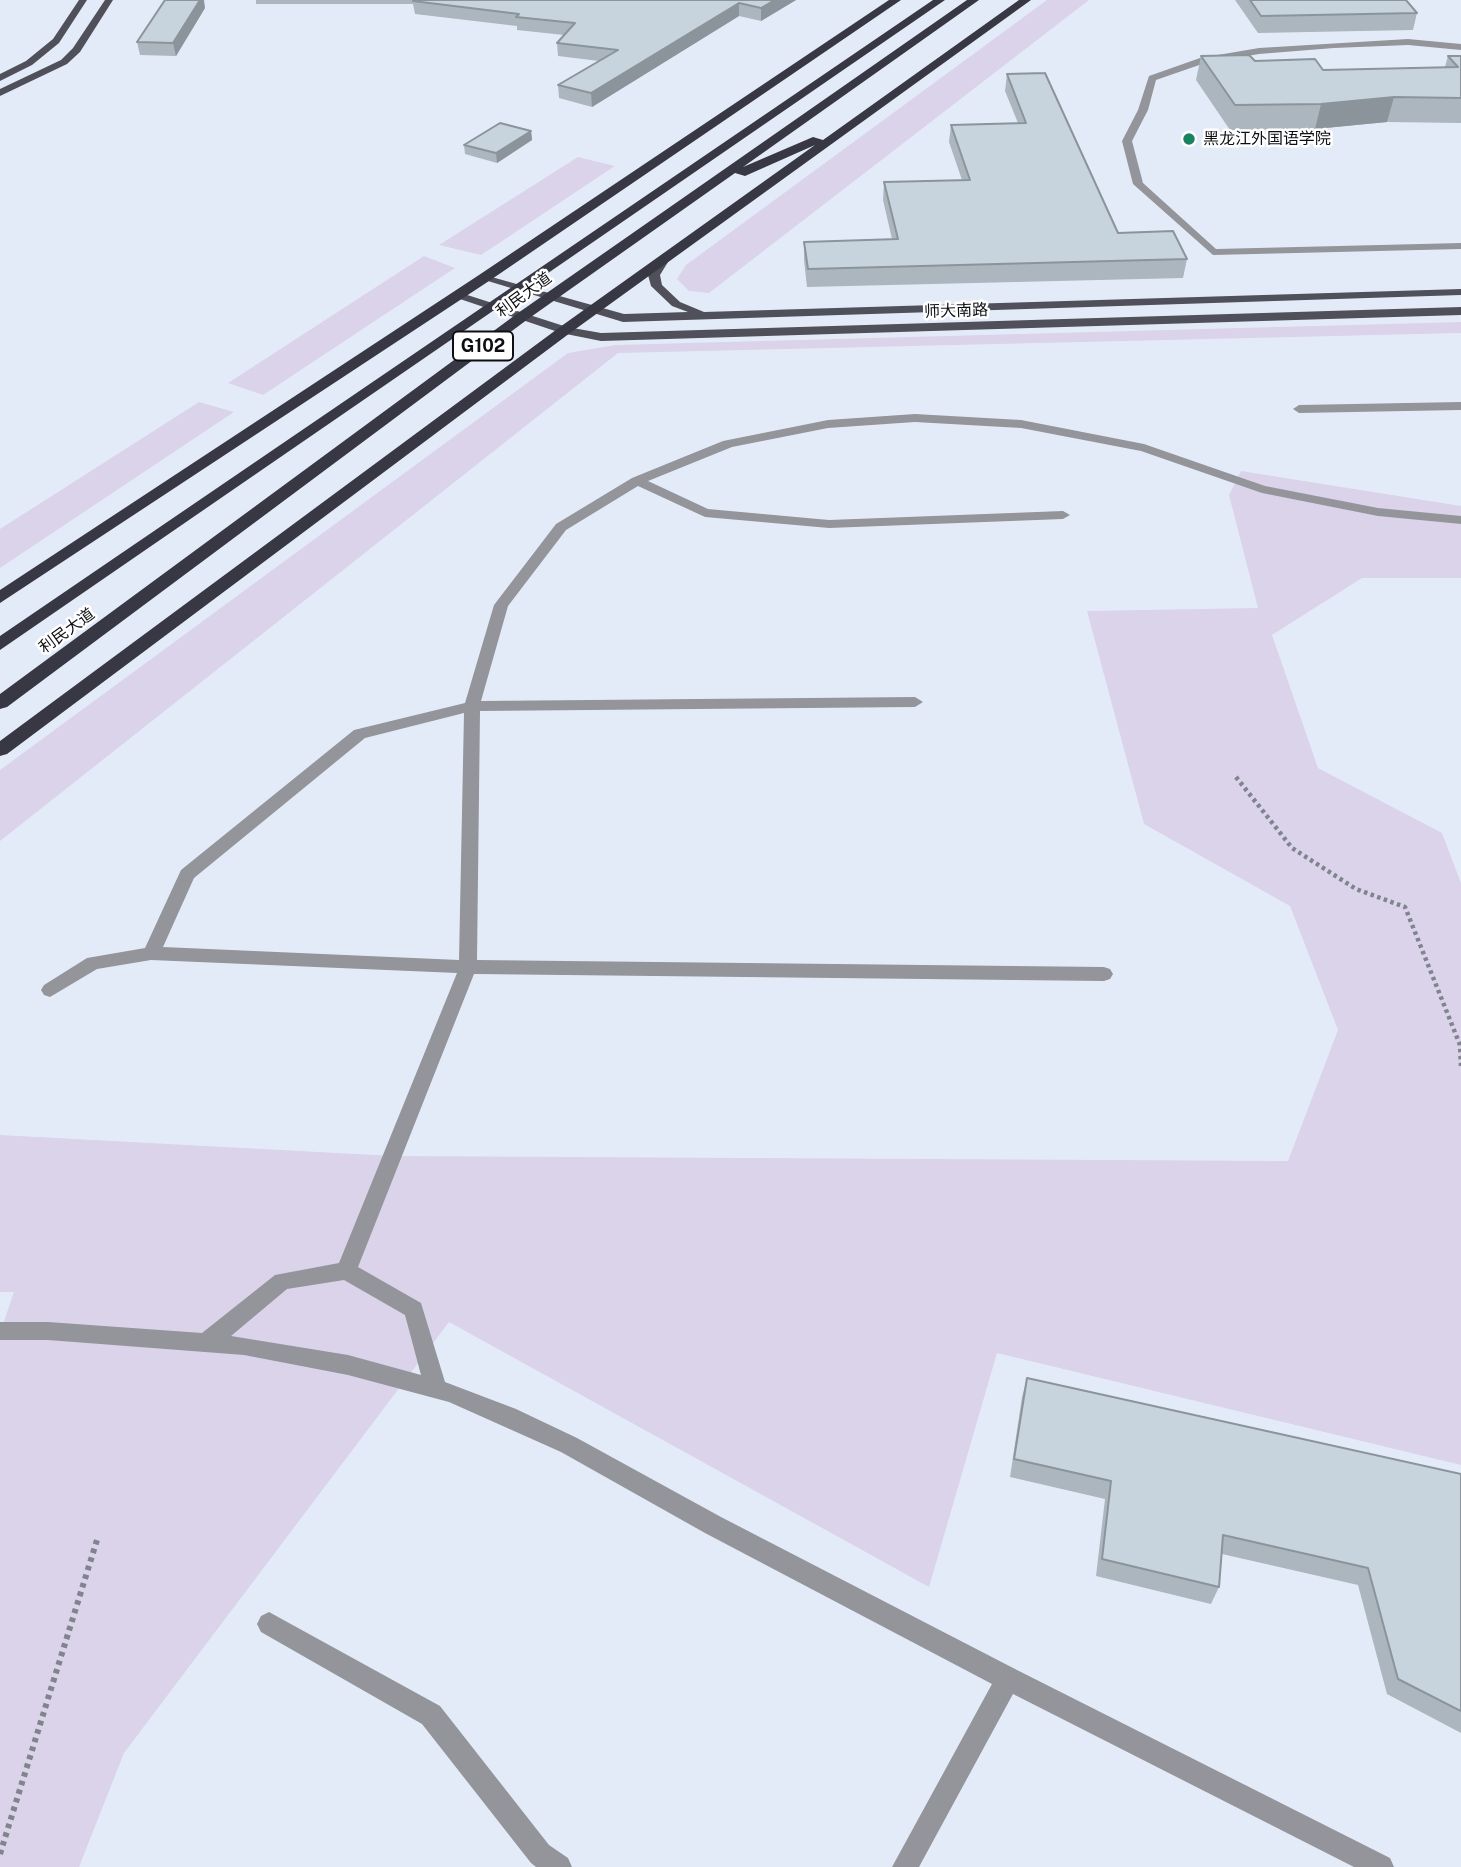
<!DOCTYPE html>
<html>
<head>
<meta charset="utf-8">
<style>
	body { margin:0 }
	canvas { display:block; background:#e4ebf8 }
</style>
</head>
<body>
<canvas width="1461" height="1867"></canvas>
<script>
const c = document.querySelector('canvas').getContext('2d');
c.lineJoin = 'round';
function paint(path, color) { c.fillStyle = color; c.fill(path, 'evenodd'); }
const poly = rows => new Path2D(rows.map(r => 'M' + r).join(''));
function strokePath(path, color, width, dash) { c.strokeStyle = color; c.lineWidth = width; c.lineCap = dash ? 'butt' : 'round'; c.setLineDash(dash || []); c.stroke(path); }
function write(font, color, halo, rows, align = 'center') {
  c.font = font + ' "Public Sans","Noto Sans SC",sans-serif'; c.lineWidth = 5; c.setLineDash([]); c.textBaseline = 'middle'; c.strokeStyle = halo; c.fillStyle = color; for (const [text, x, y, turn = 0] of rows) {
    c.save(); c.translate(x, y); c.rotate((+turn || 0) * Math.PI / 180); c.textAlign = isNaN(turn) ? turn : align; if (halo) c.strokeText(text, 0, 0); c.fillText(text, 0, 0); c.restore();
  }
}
const green = poly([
	[1047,0,1089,0,709,293,689,291,677,279,686,265],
	[578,157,615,166,481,255,439,245],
	[424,256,455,268,263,395,228,383],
	[1461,322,1461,333,618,353,0,841,0,770,568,353,616,345],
	[199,402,234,412,0,568,0,529],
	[1241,471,1461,506,1461,578,1362,578,1272,635,1318,768,1442,833,1461,883,1461,1465,997,1353,929,1587,449,1322,124,1753,79,1867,0,1867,0,1333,14,1292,0,1292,0,1135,393,1156,1288,1161,1338,1030,1290,906,1144,824,1087,611,1258,608,1229,495]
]);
const pathFar1 = poly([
	[1236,777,1292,848,1356,889,1405,907,1460,1045,1461,1066]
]);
const path = poly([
	[0,1854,97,1540]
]);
const minor = poly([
	[1408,39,1461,44,1461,50,1408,45,1334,48,1259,54,1205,63,1156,80,1148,110,1132,141,1143,183,1216,249,1461,243,1461,249,1213,255,1133,184,1122,141,1138,110,1149,76,1200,58,1259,48,1408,39],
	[1461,402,1461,410,1299,413,1293,409,1299,405,1461,402],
	[915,414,1021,420,1144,444,1265,486,1378,508,1461,516,1461,524,1378,516,1262,493,1141,451,1021,428,915,422,828,428,732,447,648,481,708,509,829,520,1063,511,1070,515,1063,519,829,528,705,517,638,486,566,530,508,606,481,701,915,697,923,702,915,707,480,711,477,960,1104,967,1110,969,1113,974,1110,979,1104,981,474,974,358,1267,421,1303,445,1382,516,1409,577,1438,721,1517,1017,1670,1390,1858,1394,1867,1354,1867,1013,1694,919,1867,892,1867,992,1684,705,1533,561,1452,449,1402,348,1375,244,1355,48,1340,0,1340,0,1322,48,1322,202,1333,275,1275,339,1263,457,973,151,960,97,969,50,997,44,995,41,990,44,985,87,958,145,948,181,870,354,730,465,703,494,605,556,524,632,478,723,441,828,420,915,414],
	[464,713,459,960,163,947,194,878,365,738,464,713],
	[344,1280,405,1315,421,1375,348,1355,231,1336,287,1289,344,1280],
	[269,1612,440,1706,549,1845,568,1858,572,1867,536,1867,531,1863,422,1724,261,1632,257,1624,261,1616,269,1612]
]);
const major = poly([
	[79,0,87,0,59,43,32,65,0,81,0,74,26,61,53,39,79,0],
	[105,0,113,0,80,52,67,64,0,96,0,89,61,60,73,48,105,0],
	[662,259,668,262,660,275,662,285,680,302,704,312,1461,289,1461,295,623,322,478,278,488,276,624,314,688,312,672,306,651,286,648,275,658,260,662,259],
	[458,292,567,327,601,333,1461,307,1461,315,601,341,561,333,454,297,454,293,458,292]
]);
const highway = poly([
	[889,0,901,0,489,281,0,603,0,590,479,275,889,0],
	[933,0,945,0,0,650,0,636,933,0],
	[967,0,979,0,743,167,813,137,823,140,1019,0,1031,0,570,333,7,754,0,756,0,741,560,327,815,145,745,176,735,173,528,319,7,707,0,709,0,694,518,313,967,0]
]);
const wall = poly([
	[256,0,796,0,761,21,739,16,592,107,559,98,558,85,599,61,558,56,557,43,564,35,517,30,517,26,415,14,413,4,256,4],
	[1235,0,1406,0,1417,13,1413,30,1258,33],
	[205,8,176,56,140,55,137,42],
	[1201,56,1255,61,1323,70,1445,67,1448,56,1461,56,1461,123,1387,122,1315,129,1230,130,1196,80],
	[1007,74,1118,233,1187,259,1183,278,807,287,804,260,804,242,892,239,883,200,884,182,962,180,949,142,951,125,1018,123,1005,91],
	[531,131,532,140,497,163,465,154,464,145],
	[1027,1378,1461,1474,1461,1733,1387,1694,1358,1585,1222,1554,1219,1587,1211,1604,1096,1576,1105,1499,1010,1477,1022,1397]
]);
const shadedWall = poly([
	[200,0,204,0,205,8,176,56,173,43],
	[775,0,796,0,761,21,761,8],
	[739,3,739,16,592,107,591,93],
	[1394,97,1387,122,1315,129,1321,104],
	[531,131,532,140,497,163,496,153]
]);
const building = poly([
	[165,0,200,0,173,43,137,42,165,0],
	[415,0,775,0,761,8,739,3,591,93,558,85,618,50,557,43,575,23,516,17,519,14,413,1,415,0],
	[1250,0,1406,0,1417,13,1261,16,1250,0],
	[1249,55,1255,61,1315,59,1323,70,1458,67,1448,56,1461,56,1461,98,1394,97,1321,104,1235,105,1201,56,1249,55],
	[1045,73,1118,233,1173,231,1187,259,808,269,804,242,898,239,884,182,970,180,951,125,1026,123,1007,74,1045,73],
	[500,123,531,131,496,153,464,145,500,123],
	[1027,1378,1461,1474,1461,1711,1398,1679,1368,1568,1223,1535,1219,1587,1102,1559,1111,1481,1014,1459,1027,1378]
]);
const markers = [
	[1189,139,7,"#19825e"]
];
const farPoinames = [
	["黑龙江外国语学院",1203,139]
];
const farStreetnames = [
	["利民大道",524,295,-36],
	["师大南路",956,311,-2],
	["利民大道",67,631,-36]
];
const shields = [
	[483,346,60]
];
const shieldNames = [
	["G102",483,346]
];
paint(green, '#dad3ea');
strokePath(pathFar1, '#7f848d', 4.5, [3.5, 3.5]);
strokePath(path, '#7f848d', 6, [4.5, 4.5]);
paint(minor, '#94959b');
paint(major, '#4f505a');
paint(highway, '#373843');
paint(wall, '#abb6bf');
paint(shadedWall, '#8b949b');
paint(building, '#c7d4de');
strokePath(building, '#8b949b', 2);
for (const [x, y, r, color] of markers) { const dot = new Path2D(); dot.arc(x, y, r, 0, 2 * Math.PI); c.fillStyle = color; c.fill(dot); strokePath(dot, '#fff', 2.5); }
write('16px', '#0d0f13', '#fff', farPoinames, 'left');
write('16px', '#0d0f13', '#fff', farStreetnames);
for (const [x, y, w] of shields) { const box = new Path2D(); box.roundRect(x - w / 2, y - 14.5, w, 29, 5); c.fillStyle = '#fff'; c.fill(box); strokePath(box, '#0d0f13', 2); }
write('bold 18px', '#0d0f13', null, shieldNames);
</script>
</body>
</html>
